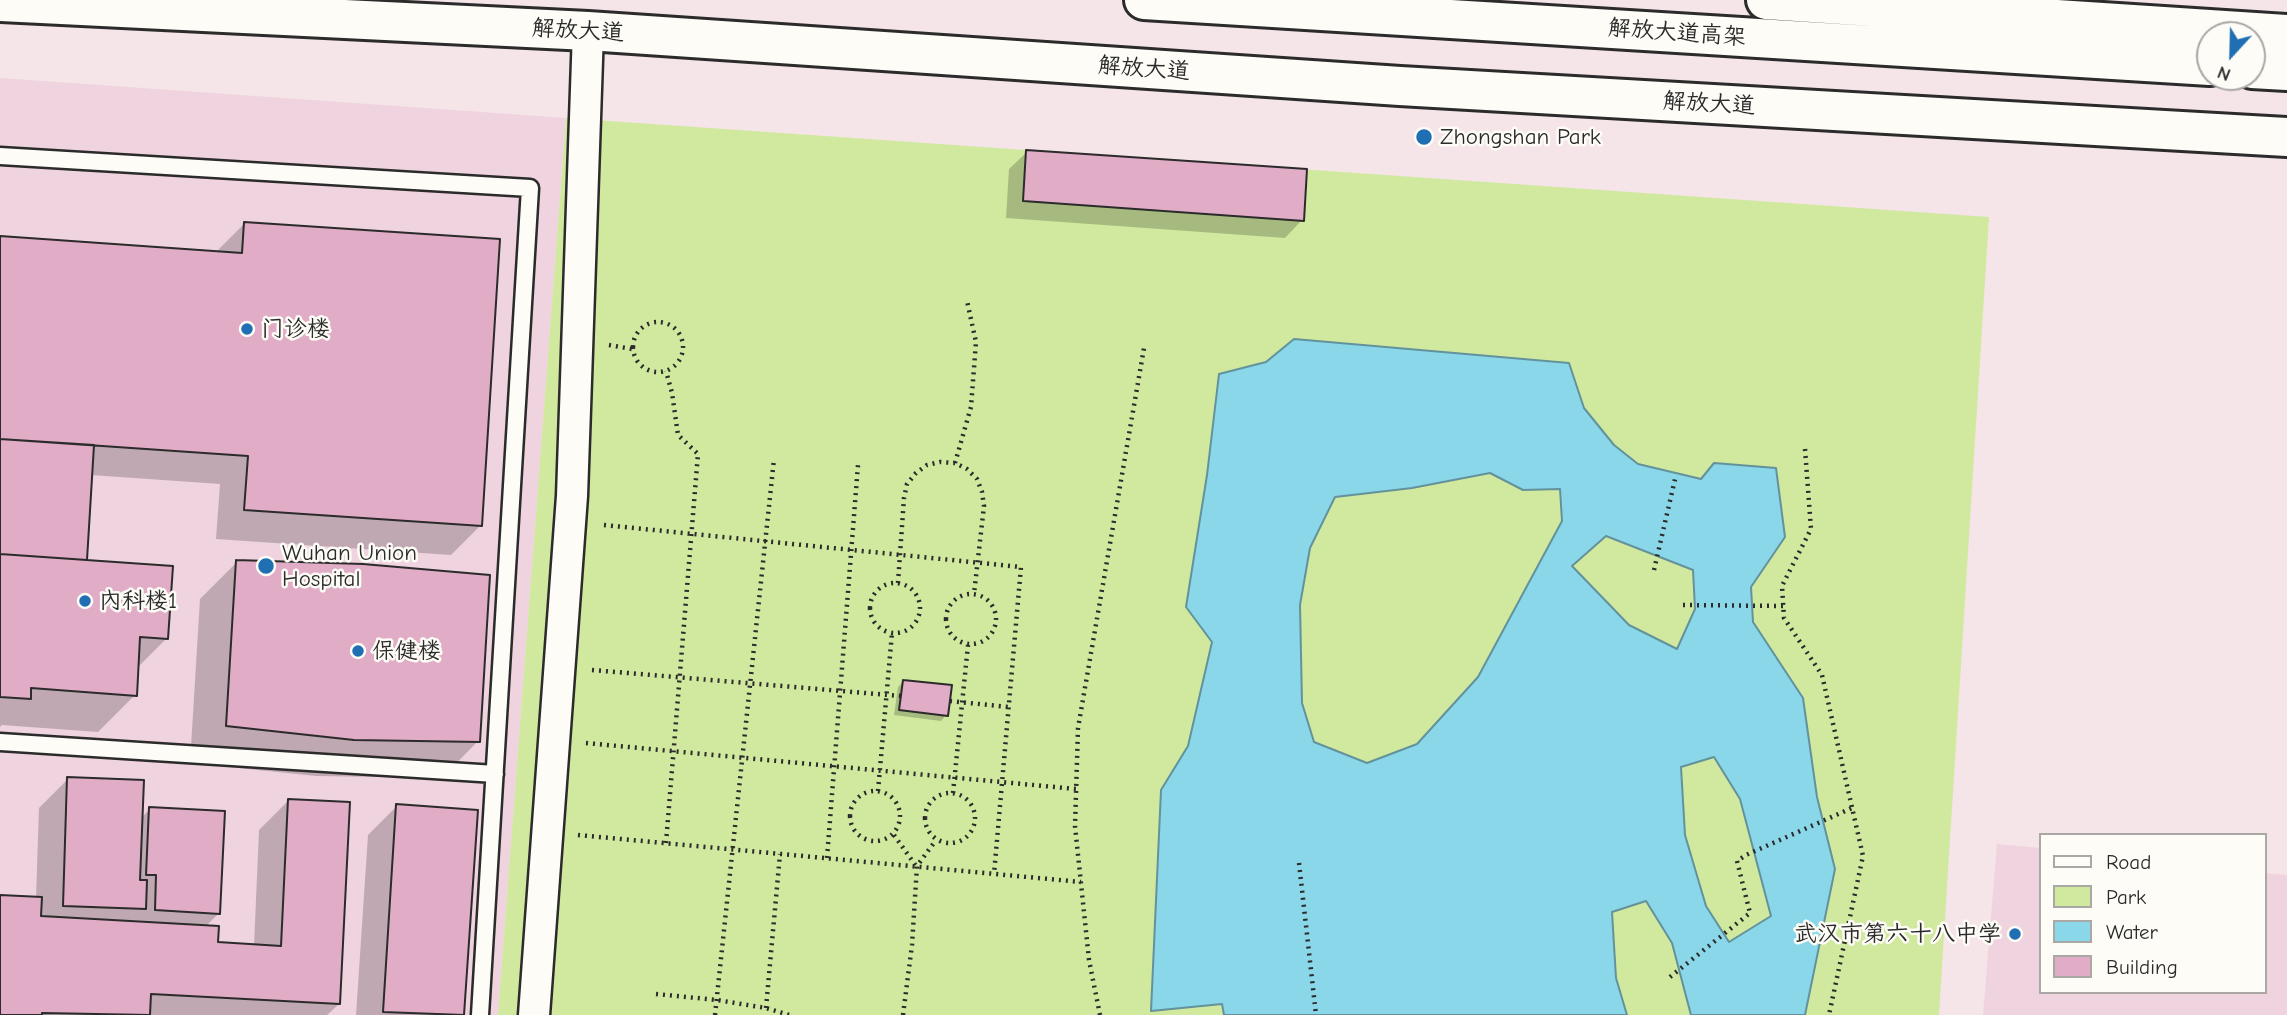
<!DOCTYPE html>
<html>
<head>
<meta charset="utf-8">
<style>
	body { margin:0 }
	#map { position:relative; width:2287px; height:1015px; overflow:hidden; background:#f5e4e8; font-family:"Comic Neue",sans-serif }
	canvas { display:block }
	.legend { position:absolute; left:2039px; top:833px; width:228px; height:161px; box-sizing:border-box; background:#fdfcf7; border:2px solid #a9a8a5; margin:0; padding:9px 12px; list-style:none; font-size:21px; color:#2b2b2b }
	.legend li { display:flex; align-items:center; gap:14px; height:35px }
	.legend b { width:35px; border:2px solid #a9a8a5 }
	.north { position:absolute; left:2196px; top:21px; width:70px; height:70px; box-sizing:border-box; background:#fdfcf7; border:2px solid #a9a8a5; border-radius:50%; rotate:202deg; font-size:19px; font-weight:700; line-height:28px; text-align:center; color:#2b2b2b }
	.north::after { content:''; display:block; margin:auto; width:24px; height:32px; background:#1f6fb2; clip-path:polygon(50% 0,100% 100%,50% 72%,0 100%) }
</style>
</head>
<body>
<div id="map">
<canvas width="2287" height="1015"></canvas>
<ul class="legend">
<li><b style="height:9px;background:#fdfcf7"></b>Road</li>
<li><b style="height:19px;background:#d0e99f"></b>Park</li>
<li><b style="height:19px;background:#89d7e8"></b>Water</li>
<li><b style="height:19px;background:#e1acc6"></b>Building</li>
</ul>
<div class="north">N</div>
</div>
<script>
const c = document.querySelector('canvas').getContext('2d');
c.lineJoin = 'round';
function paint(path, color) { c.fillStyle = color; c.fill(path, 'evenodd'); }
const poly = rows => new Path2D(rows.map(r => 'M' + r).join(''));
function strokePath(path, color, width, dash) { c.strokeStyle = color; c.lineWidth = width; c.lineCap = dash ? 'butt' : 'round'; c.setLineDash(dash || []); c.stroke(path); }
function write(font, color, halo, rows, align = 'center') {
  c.font = font + ' "Comic Neue","LXGW WenKai TC",sans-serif'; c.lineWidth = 5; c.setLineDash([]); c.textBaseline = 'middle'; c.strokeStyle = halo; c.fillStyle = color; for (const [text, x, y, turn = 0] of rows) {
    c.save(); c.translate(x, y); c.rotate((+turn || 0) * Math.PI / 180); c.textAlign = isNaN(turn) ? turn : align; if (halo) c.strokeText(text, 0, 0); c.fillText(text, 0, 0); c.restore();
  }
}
const built = poly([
	[0,78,566,118,498,1015,0,1015],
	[1997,844,2040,848,2040,992,2264,992,2264,873,2287,875,2287,1015,1983,1015]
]);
const green = poly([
	[566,118,1989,217,1939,1015,498,1015]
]);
const water = poly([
	[1294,339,1569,363,1584,408,1614,445,1638,464,1701,479,1714,463,1776,468,1785,537,1751,587,1753,622,1803,698,1817,797,1835,869,1805,1015,1691,1015,1672,943,1646,901,1612,912,1616,978,1627,1015,1224,1015,1222,1004,1151,1011,1161,790,1188,746,1212,642,1186,607,1207,475,1219,374,1266,362,1294,339],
	[1490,473,1523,490,1560,489,1562,521,1478,677,1417,744,1367,763,1314,742,1302,703,1300,605,1310,548,1335,497,1412,488,1490,473],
	[1606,536,1693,570,1695,609,1677,649,1629,625,1572,566,1606,536],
	[1714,757,1740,799,1771,916,1729,942,1706,906,1685,835,1681,767,1714,757]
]);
const shadow = poly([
	[1027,152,1302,220,1285,238,1006,218,1009,169],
	[244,224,480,526,451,555,216,539,220,484,91,475,85,562,167,638,137,668,135,695,98,732,2,725,0,727,0,238,215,253],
	[237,562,478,741,442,778,316,776,190,763,200,599],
	[904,681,946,715,941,721,894,715,898,687],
	[68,779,141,818,150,809,219,913,205,927,216,944,254,946,259,830,289,800,339,1004,327,1015,0,1015,0,897,36,898,39,808],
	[397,806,476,812,462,1015,356,1015,368,835]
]);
const building = poly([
	[1026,150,1307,169,1304,221,1023,201,1026,150],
	[244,222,500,239,482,526,244,510,248,456,0,439,0,236,242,253,244,222],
	[0,439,94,445,87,560,0,554,0,439],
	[0,554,173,566,168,639,140,637,137,696,31,688,31,699,0,697,0,554],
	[236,560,363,564,490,575,480,742,354,740,226,726,236,560],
	[903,680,952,685,948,716,899,710,903,680],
	[67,777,144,780,140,880,147,880,146,909,63,906,67,777],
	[288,799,350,802,340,1004,151,994,150,1015,42,1013,42,1015,0,1015,0,895,42,897,41,916,219,926,218,942,281,946,288,799],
	[396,804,478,810,464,1015,383,1012,396,804],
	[149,807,225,811,220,914,155,910,156,875,146,875,149,807]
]);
const path = poly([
	'633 347a25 25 0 1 1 50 0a25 25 0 1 1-50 0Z',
	[609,345,632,349],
	[1805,449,1811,529,1782,586,1784,618,1822,675,1863,856,1829,1015],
	[955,463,971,407,976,342,967,301],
	[604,525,1021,567,994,874],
	[1654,570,1676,475],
	'870 608a25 25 0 1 1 50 0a25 25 0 1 1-50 0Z',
	[898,583,904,498,907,484,916,473,927,465,940,462,955,463,967,469,977,479,982,492,984,506,974,594],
	'946 619a25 25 0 1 1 50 0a25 25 0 1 1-50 0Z',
	[1683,605,1783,606],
	[592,670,901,696],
	[950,701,1008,707],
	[586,743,1076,789],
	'850 816a25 25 0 1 1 50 0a25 25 0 1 1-50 0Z',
	[878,791,892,633],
	'925 818a25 25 0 1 1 50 0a25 25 0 1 1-50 0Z',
	[953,793,968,645],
	[578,835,1081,882],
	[894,835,916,866],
	[666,843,698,454,678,435,672,393,666,371],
	[827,858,858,465],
	[1299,863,1316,1015],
	[1670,977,1750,913,1737,861,1746,855,1852,808],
	[656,994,717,1000,766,1008,789,1015],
	[766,1008,780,854],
	[715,1015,774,459],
	[903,1015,912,945,917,866,936,840],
	[1100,1015,1089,960,1075,826,1078,728,1144,348]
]);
const lane = poly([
	[0,156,530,188,480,1015],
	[0,742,495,774]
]);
const street = poly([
	[534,1015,572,496,588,31]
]);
const secondary = poly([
	[0,2,588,31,1400,86,2287,137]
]);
const primary = poly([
	[1144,0,2210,66],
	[1766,0,2287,34],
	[2252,69,2287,71]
]);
const markers = [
	[1424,137,9,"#1f6fb2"],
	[247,329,7,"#1f6fb2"],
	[266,566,9,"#1f6fb2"],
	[85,601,7,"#1f6fb2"],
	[358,651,7,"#1f6fb2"],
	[2015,934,7,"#1f6fb2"]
];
const streetNames = [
	["解放大道",578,31,3],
	["解放大道高架",1677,33,4],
	["解放大道",1144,69,4],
	["解放大道",1709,104,3]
];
const poiNames = [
	["Zhongshan Park",1440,137],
	["门诊楼",261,329],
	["Wuhan Union",282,553],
	["Hospital",282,579],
	["内科楼1",99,601],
	["保健楼",372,651],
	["武汉市第六十八中学",2001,934,"right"]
];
paint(built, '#efd3de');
paint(green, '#d0e99f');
paint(water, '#89d7e8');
strokePath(water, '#63929c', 2);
paint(shadow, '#0003');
paint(building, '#e1acc6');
strokePath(building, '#2b2b2b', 2);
strokePath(lane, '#2b2b2b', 21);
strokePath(street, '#2b2b2b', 35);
strokePath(secondary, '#2b2b2b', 44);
strokePath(primary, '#2b2b2b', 44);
strokePath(path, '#2b2b2b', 4.5, [2, 5]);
strokePath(lane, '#fdfcf7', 16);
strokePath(street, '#fdfcf7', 30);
strokePath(secondary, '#fdfcf7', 38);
strokePath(primary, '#fdfcf7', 38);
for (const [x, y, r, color] of markers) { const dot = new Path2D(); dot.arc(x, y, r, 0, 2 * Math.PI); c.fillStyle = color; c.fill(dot); strokePath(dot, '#fdfcf7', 2.5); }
write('23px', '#2b2b2b', '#fdfcf7', streetNames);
write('23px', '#2b2b2b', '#fdfcf7', poiNames, 'left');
</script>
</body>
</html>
